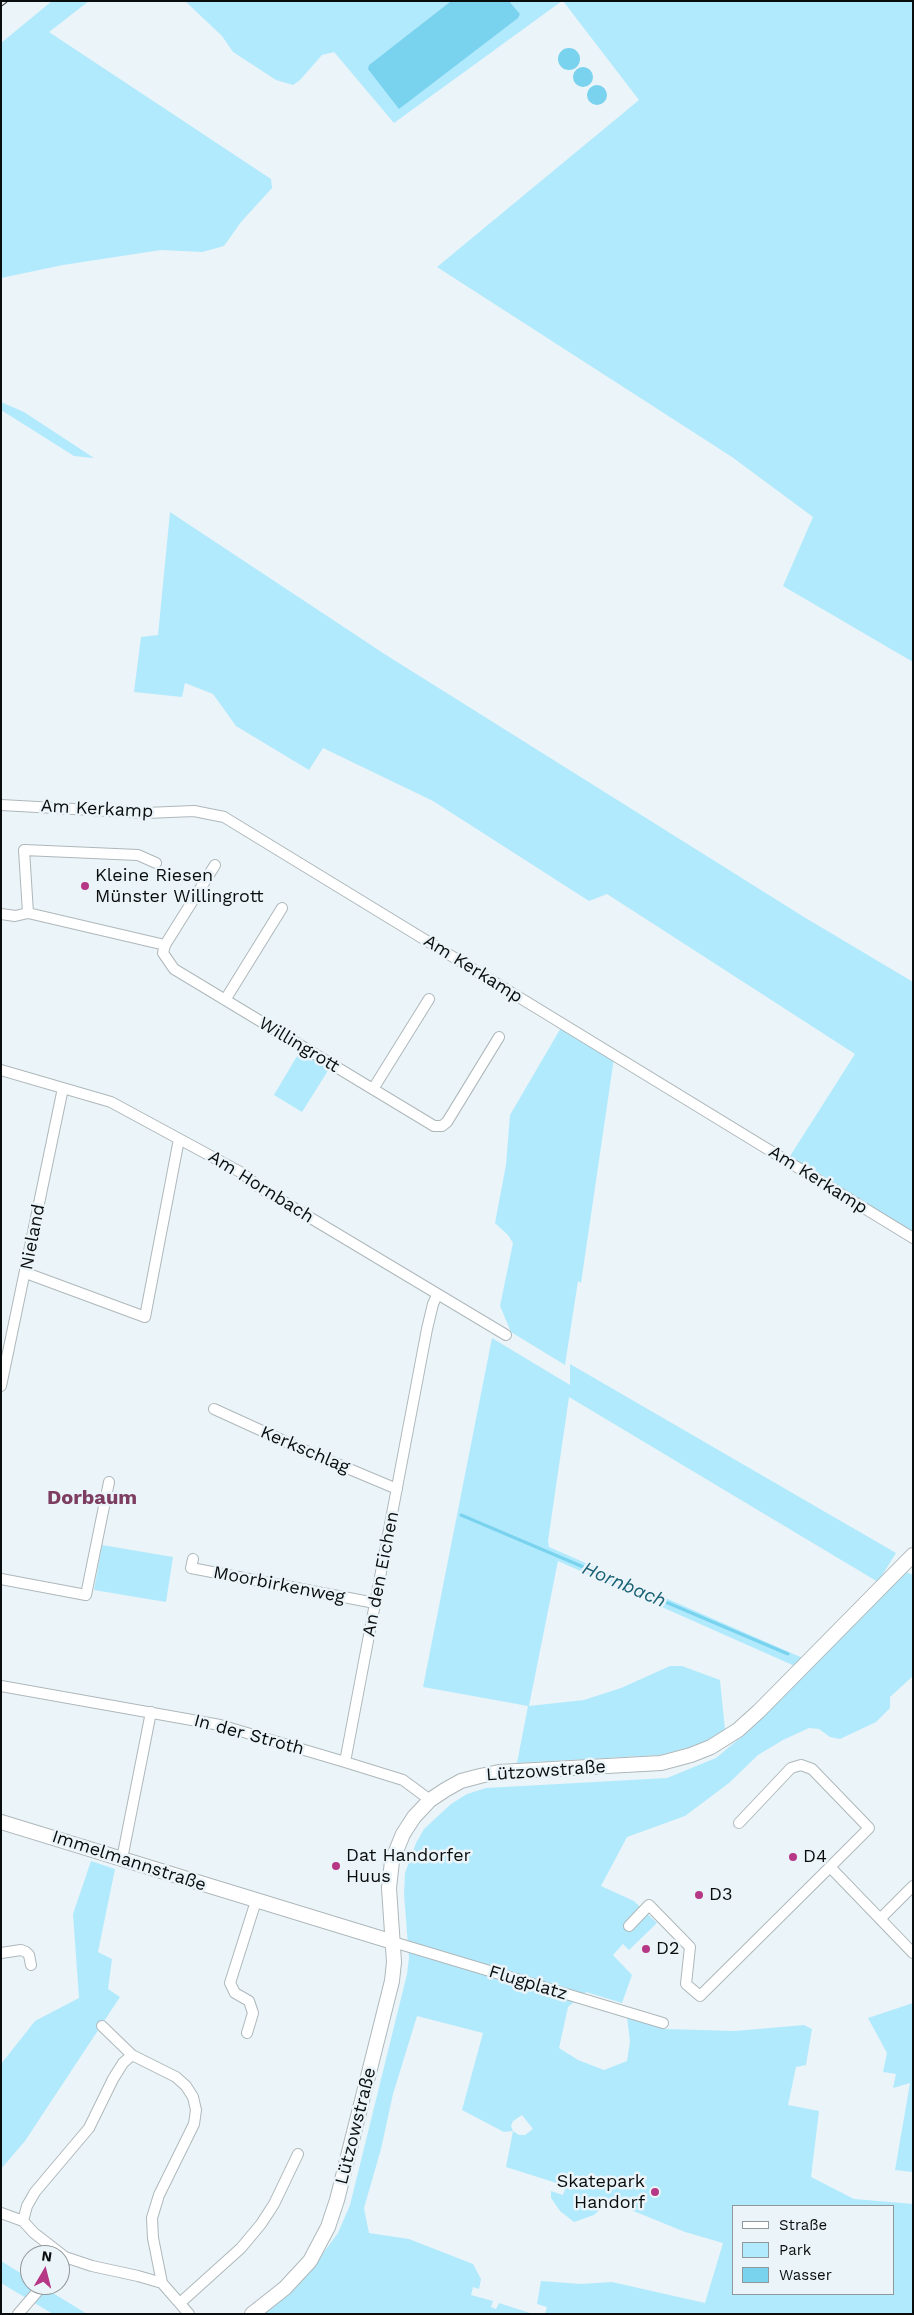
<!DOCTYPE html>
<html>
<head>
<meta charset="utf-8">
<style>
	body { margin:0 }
	#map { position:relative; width:914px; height:2315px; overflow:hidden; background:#ebf4f8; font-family:"Work Sans",sans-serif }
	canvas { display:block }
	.frame { position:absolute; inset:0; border:2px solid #0a0d0e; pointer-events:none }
	.legend { position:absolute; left:732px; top:2205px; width:162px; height:90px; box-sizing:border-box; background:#ebf4f8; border:1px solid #91989a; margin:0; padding:6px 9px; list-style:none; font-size:15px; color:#0a0d0e }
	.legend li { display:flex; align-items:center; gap:10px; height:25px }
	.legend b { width:25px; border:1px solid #91989a }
	.north { position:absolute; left:20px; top:2245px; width:50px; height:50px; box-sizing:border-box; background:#ebf4f8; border:1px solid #91989a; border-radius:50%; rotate:8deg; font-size:14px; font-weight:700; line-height:20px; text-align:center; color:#0a0d0e }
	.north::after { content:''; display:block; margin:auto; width:18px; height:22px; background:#b53785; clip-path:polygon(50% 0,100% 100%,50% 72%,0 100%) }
</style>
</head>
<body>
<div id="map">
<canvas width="914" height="2315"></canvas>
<div class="frame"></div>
<ul class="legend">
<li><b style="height:6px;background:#fff"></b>Straße</li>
<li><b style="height:14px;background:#b2eafd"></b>Park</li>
<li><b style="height:14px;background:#79d2ee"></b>Wasser</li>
</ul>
<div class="north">N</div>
</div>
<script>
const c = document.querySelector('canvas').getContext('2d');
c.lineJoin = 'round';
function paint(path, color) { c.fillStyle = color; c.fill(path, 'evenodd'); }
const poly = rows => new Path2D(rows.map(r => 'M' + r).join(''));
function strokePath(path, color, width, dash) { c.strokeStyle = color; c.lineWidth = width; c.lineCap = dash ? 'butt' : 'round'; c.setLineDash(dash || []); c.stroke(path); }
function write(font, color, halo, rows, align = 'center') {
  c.font = font + ' "Work Sans",sans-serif'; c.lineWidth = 5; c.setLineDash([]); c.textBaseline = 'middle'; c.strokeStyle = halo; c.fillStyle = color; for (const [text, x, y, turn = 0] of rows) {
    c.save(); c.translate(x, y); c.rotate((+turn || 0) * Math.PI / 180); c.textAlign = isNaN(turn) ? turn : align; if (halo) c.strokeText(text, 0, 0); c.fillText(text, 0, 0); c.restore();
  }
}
const green = poly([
	[52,1,89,1,49,32,271,179,272,188,241,222,224,246,202,252,161,250,63,265,1,278,1,43],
	[185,1,451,1,369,65,520,14,509,1,562,1,394,123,334,52,322,55,300,80,293,85,276,80,233,52,222,36],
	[563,1,913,1,913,662,783,586,813,517,732,457,437,267,639,100],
	[1,402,24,412,94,458,74,456,1,410],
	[170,512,386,655,804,917,913,982,913,1236,785,1164,855,1054,607,894,589,901,433,801,323,748,309,770,236,726,213,694,185,683,182,697,134,692,141,637,158,635],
	[562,1026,614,1058,581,1283,578,1281,565,1365,511,1332,500,1306,513,1243,508,1235,495,1223,506,1165,510,1115],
	[300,1051,329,1069,302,1112,274,1095],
	[492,1338,570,1385,570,1364,896,1553,878,1582,569,1397,548,1541,549,1547,805,1659,797,1667,558,1561,529,1706,584,1700,621,1688,670,1666,682,1666,720,1680,725,1730,717,1737,690,1747,660,1755,517,1763,528,1706,423,1687],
	[102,1545,173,1557,166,1602,94,1590],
	[906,1572,913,1575,913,1676,890,1697,890,1708,876,1722,840,1739,830,1737,819,1729,809,1728,783,1740,758,1755,729,1783,685,1816,627,1837,601,1886,634,1901,657,1923,629,1950,623,1944,613,1955,632,1975,622,2003,586,1992,568,2007,559,2048,578,2060,604,2070,627,2061,630,2042,627,2017,666,2029,735,2031,804,2025,812,2029,806,2065,796,2067,788,2105,819,2111,811,2177,854,2199,913,2204,913,2314,545,2314,547,2307,537,2304,541,2281,581,2284,612,2282,705,2303,723,2243,685,2232,609,2201,594,2215,574,2222,560,2211,551,2198,551,2191,563,2195,566,2186,506,2167,513,2131,504,2132,462,2110,483,2033,417,2016,393,2094,381,2149,364,2208,369,2233,409,2239,473,2264,481,2279,479,2289,473,2287,471,2295,493,2301,491,2307,496,2309,499,2303,533,2314,262,2314,303,2280,338,2233,350,2205,407,1974,409,1958,404,1894,405,1873,416,1843,424,1829,451,1804,467,1794,486,1788,667,1778,716,1758,753,1727],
	[522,2115,533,2129,525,2135,519,2135,513,2131,511,2126,513,2121],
	[733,2206,893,2206,893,2294,733,2294],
	[91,1861,115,1869,98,1952,112,1959,108,1989,120,1997,25,2141,1,2169,1,2064,35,2021,79,1998,73,1914],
	[913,2003,913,2172,895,2170,910,2083,893,2088,896,2074,883,2072,887,2053,868,2018],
	[1,2261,30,2279,30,2285,40,2285,87,2314,53,2314,1,2283]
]);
const water = poly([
	[451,1,509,1,520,14,518,18,399,109,368,69,369,65],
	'558 59a11 11 0 1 1 22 0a11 11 0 1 1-22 0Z',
	'573 77a10 10 0 1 1 20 0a10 10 0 1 1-20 0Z',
	'587 95a10 10 0 1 1 20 0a10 10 0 1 1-20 0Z'
]);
const stream = poly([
	[461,1515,788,1654]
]);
const street = poly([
	[1,805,146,813,194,811,224,817,913,1238],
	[28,913,24,850,138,855,156,863],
	[1,914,15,916,28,913,165,945,163,953,174,969,434,1126,442,1126,447,1122,499,1037],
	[165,945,215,865],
	[225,1000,282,908],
	[1,1070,111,1102,242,1173,259,1187,506,1335],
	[373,1089,429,999],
	[26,1273,145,1317,179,1139],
	[1,1386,63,1088],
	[214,1409,304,1450,397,1489],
	[193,1559,191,1568,375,1603],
	[1,1579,86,1595,109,1482],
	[1,1686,220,1725,345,1762],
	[430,1800,403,1780,345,1762,427,1329,433,1304,437,1295],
	[739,1823,791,1768,801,1765,812,1769,869,1828,830,1867,913,1953],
	[122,1859,151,1712],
	[880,1919,913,1886],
	[629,1926,649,1905,690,1947,686,1984,700,1996,830,1867],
	[393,1942,663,2023],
	[1,1953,21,1950,26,1952,29,1955,31,1965],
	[102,2026,132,2055,176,2077,186,2086,193,2097,196,2110,194,2124,159,2195,152,2218,153,2238,162,2283,189,2314],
	[247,2033,253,2013,249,2001,235,1993,230,1983,256,1901],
	[132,2055,123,2063,113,2079,89,2128,35,2192,27,2206,23,2221,34,2233,65,2257,92,2266,138,2276,162,2283],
	[1,2213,23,2221],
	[180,2303,241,2248,261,2224,274,2204,298,2154],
	[18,2314,43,2285]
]);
const secondary = poly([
	[1,1822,393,1942],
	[252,2314,285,2288,310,2261,328,2227,337,2200,392,1981,394,1962,389,1888,392,1861,403,1834,414,1817,430,1800,445,1790,461,1781,480,1776,499,1772,661,1763,691,1755,711,1747,738,1730,759,1711,913,1555]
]);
const rail = poly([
	[1,4,5,1]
]);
const markers = [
	[85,886,5,"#b53785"],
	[793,1857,5,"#b53785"],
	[336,1866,5,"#b53785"],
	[699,1895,5,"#b53785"],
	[646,1949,5,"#b53785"],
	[655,2192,5,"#b53785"]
];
const streetNames = [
	["Am Kerkamp",97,809,3],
	["Am Kerkamp",473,969,32],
	["Willingrott",299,1045,31],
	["Am Kerkamp",818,1180,32],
	["Am Hornbach",261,1187,32],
	["Nieland",33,1237,-79],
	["Kerkschlag",305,1450,23],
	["An den Eichen",381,1574,-79],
	["Moorbirkenweg",279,1585,11],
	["In der Stroth",249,1735,15],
	["Lützowstraße",546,1771,-4],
	["Immelmannstraße",129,1861,18],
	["Flugplatz",528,1983,17],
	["Lützowstraße",356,2126,-76]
];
const poiNames = [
	["Kleine Riesen",95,876],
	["Münster Willingrott",95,897],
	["Dat Handorfer",346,1856],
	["Huus",346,1877],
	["D4",803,1857],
	["D3",709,1895],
	["D2",656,1949],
	["Skatepark",645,2182,"right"],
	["Handorf",645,2203,"right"]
];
const waterNames = [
	["Hornbach",624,1585,23]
];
const quarterNames = [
	["Dorbaum",92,1498]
];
paint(green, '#b2eafd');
paint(water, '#79d2ee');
strokePath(stream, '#79d2ee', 3);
strokePath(street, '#aeb8bb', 12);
strokePath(secondary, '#aeb8bb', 16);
strokePath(street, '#fff', 10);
strokePath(secondary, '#fff', 14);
strokePath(rail, '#282c2d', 5);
strokePath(rail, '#ebf4f8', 3, [9]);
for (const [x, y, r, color] of markers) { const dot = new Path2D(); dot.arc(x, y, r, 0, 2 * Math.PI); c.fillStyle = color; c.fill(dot); strokePath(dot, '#ebf4f8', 2); }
write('18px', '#0a0d0e', '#ebf4f8', streetNames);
write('18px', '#0a0d0e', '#ebf4f8', poiNames, 'left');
write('italic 19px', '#1a6175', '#ebf4f8', waterNames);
write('bold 20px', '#7d3d61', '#ebf4f8', quarterNames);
</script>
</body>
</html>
